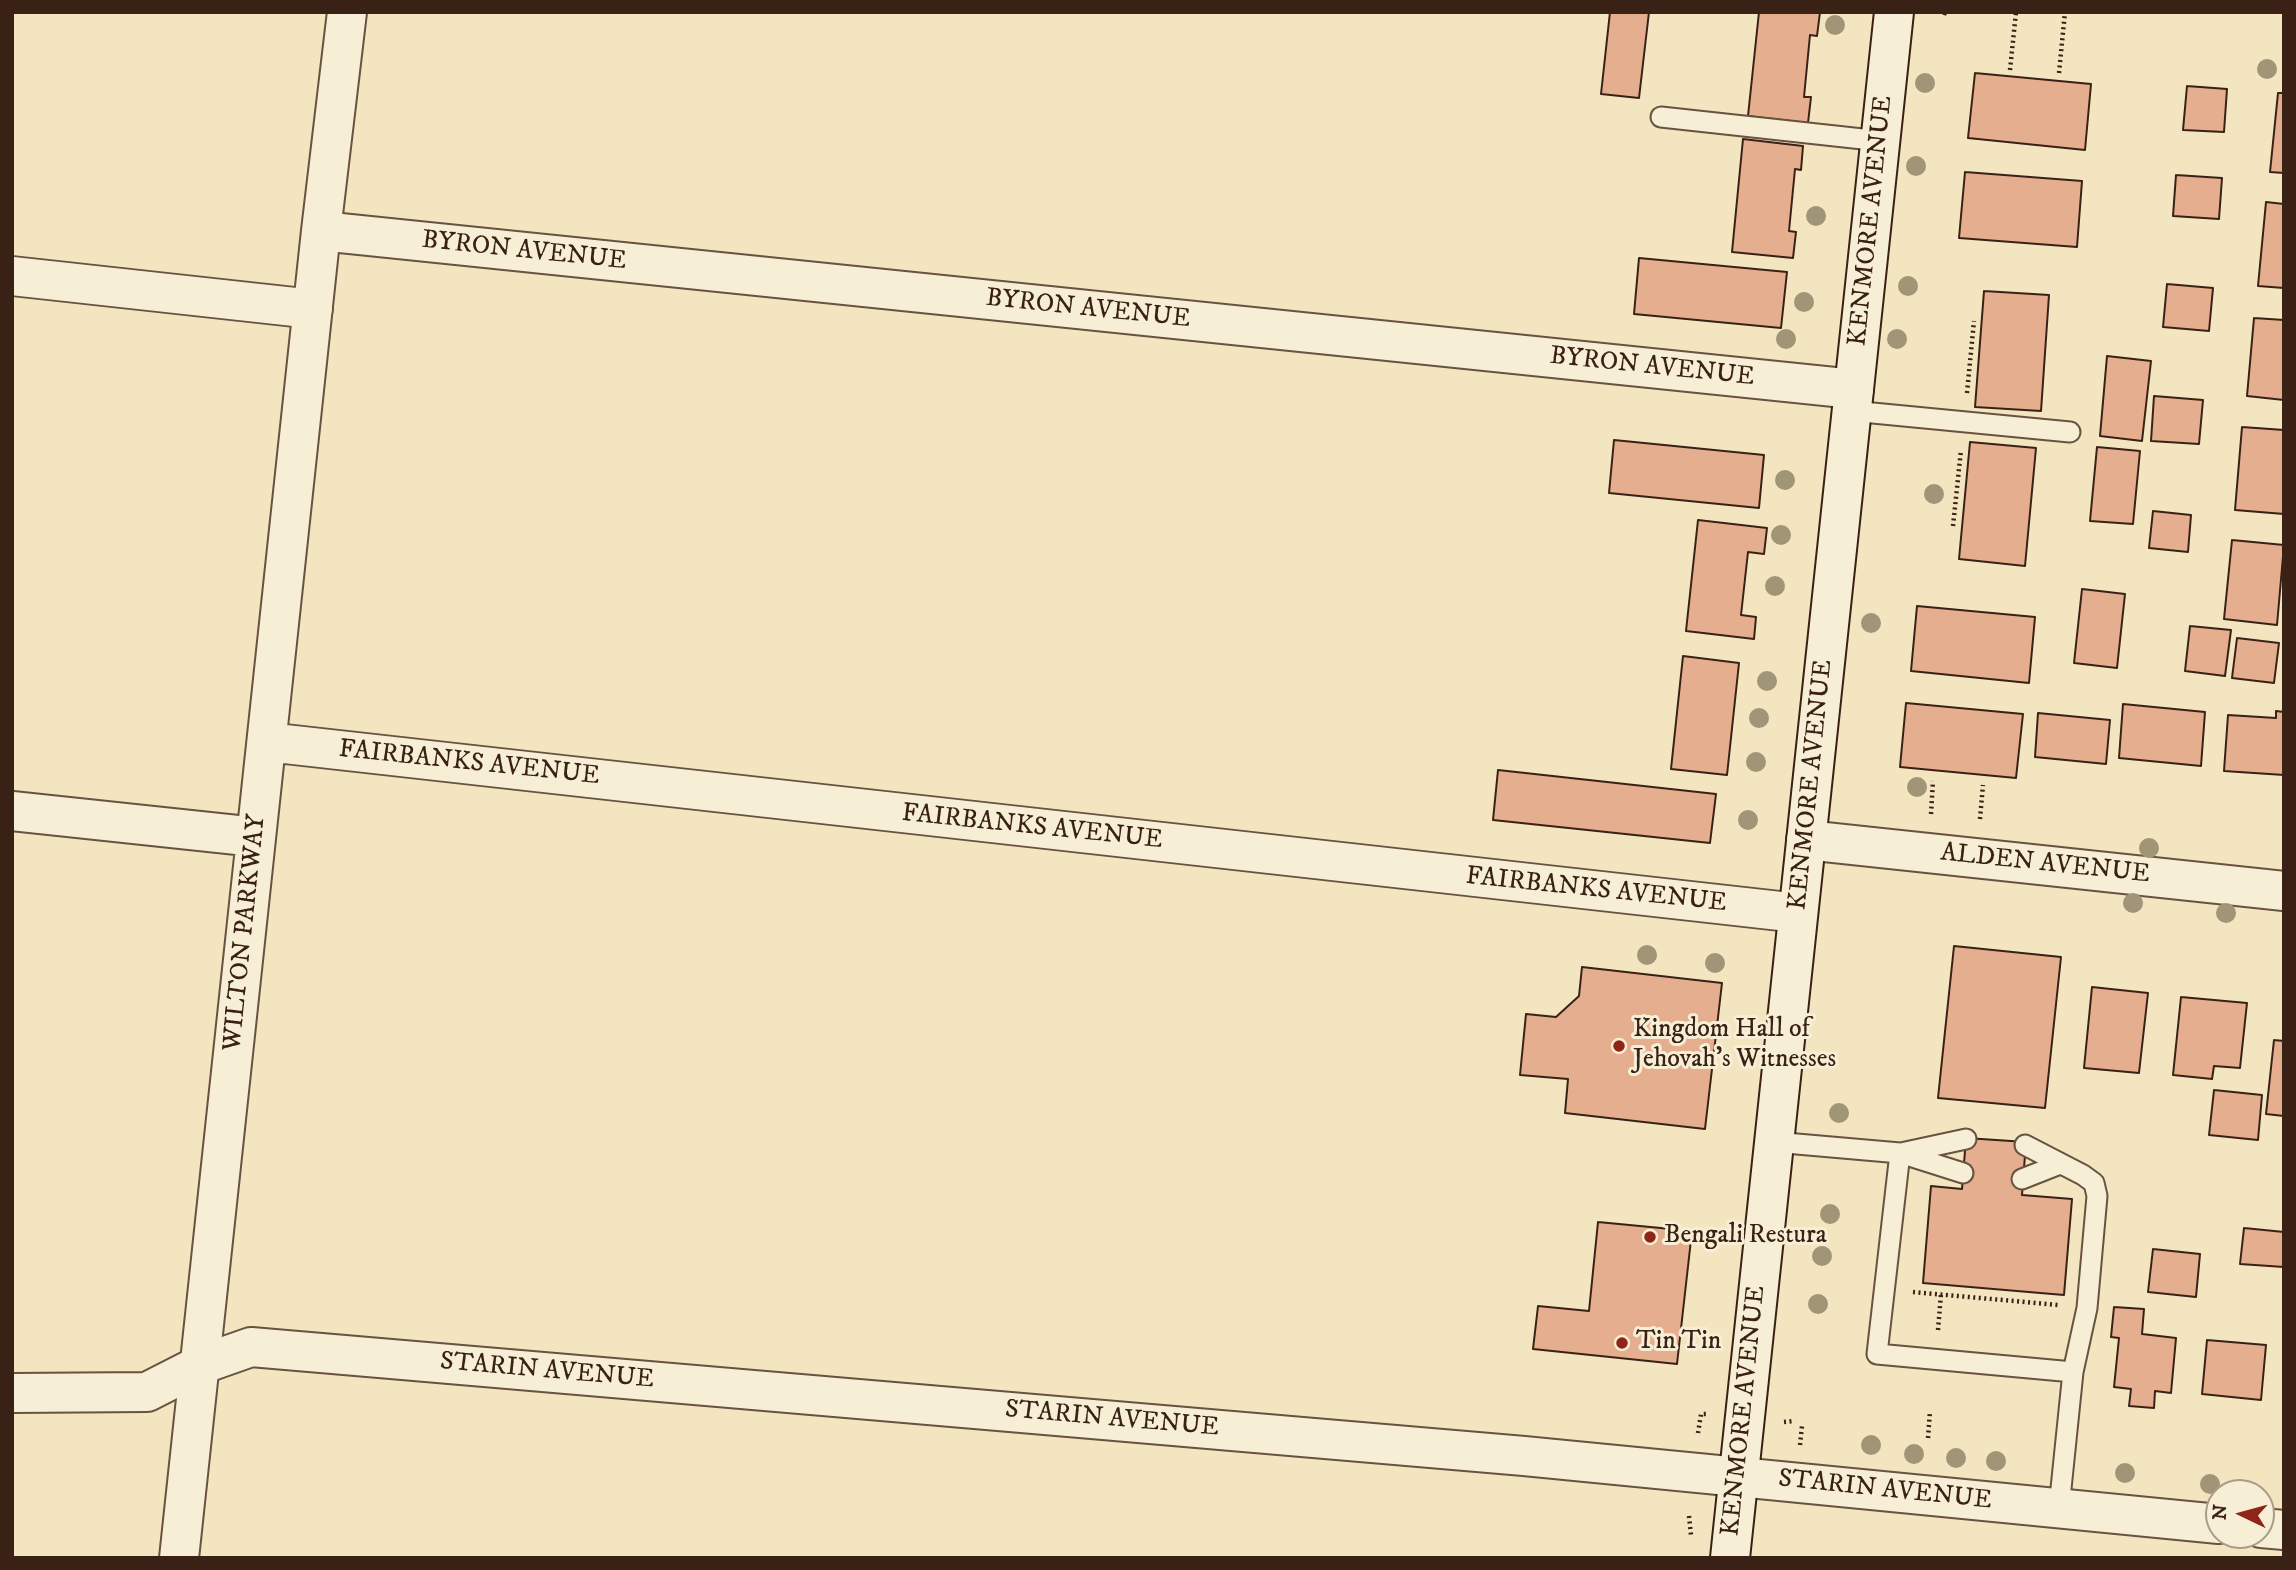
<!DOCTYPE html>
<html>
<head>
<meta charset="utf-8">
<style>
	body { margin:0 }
	#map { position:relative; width:2296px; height:1570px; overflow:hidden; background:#f2e5c0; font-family:"IM FELL DW Pica",serif }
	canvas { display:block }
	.frame { position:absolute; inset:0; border:14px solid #3a2115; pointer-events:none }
	.north { position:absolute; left:2205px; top:1479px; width:70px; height:70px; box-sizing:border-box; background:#f7eed6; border:2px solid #ab9c89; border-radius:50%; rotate:275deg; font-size:19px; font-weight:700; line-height:28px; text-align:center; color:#3a2115 }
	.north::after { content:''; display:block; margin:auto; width:24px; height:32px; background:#8f2418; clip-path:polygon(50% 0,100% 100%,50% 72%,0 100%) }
</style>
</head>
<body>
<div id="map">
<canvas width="2296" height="1570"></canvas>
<div class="frame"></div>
<div class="north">N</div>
</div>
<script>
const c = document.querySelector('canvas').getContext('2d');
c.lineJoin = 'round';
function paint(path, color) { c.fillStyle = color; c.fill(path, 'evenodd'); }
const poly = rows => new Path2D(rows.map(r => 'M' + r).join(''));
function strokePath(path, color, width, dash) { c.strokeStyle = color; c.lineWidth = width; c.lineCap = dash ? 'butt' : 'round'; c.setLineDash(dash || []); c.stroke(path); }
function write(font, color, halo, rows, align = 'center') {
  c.font = font + ' "IM FELL DW Pica",serif'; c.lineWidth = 6; c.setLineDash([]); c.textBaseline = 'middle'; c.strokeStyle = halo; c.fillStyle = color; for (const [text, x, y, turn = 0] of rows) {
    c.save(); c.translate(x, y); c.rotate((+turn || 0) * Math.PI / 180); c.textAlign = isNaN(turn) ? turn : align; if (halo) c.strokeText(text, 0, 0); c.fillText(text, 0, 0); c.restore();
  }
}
const building = poly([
	[1610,12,1649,12,1639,98,1601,94,1610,12],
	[1759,12,1820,12,1817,36,1810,35,1804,97,1811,97,1808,123,1748,116,1759,12],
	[1975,73,2091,84,2085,150,1968,138,1975,73],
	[2187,86,2227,89,2224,132,2183,130,2187,86],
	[2278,93,2284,93,2284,173,2270,172,2278,93],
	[1743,139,1803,146,1801,170,1795,169,1789,231,1796,232,1793,258,1732,252,1743,139],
	[1965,172,2082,181,2077,247,1959,238,1965,172],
	[2176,175,2222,178,2219,219,2173,216,2176,175],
	[2266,202,2284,204,2284,288,2258,286,2266,202],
	[1639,258,1787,272,1781,328,1634,314,1639,258],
	[2167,284,2213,288,2209,331,2163,327,2167,284],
	[1984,291,2049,295,2041,411,1975,407,1984,291],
	[2254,318,2284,320,2284,400,2247,396,2254,318],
	[2107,356,2151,361,2142,441,2100,436,2107,356],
	[2154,396,2203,400,2199,444,2151,441,2154,396],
	[2242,427,2284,430,2284,514,2235,510,2242,427],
	[1614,440,1764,455,1759,508,1609,493,1614,440],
	[1970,442,2036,448,2025,566,1959,559,1970,442],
	[2097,447,2140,451,2133,524,2090,521,2097,447],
	[2153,511,2191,515,2188,552,2149,548,2153,511],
	[1698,520,1767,528,1764,554,1748,552,1741,615,1756,617,1754,639,1686,631,1698,520],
	[2232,540,2284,545,2277,625,2224,619,2232,540],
	[2082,589,2125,594,2117,668,2074,663,2082,589],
	[1917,606,2035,617,2029,683,1911,671,1917,606],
	[2190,626,2231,630,2225,676,2185,671,2190,626],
	[2237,638,2279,643,2274,683,2232,678,2237,638],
	[1683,656,1739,663,1727,775,1671,769,1683,656],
	[1906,703,2023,714,2016,778,1900,767,1906,703],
	[2123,704,2205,712,2201,766,2119,758,2123,704],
	[2276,711,2284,712,2284,775,2224,771,2228,715,2276,718,2276,711],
	[2038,713,2110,720,2106,764,2035,757,2038,713],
	[1498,770,1716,794,1710,843,1493,820,1498,770],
	[1954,946,2061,957,2045,1108,1938,1098,1954,946],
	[1582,967,1722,983,1705,1129,1565,1113,1568,1079,1520,1075,1526,1014,1556,1017,1579,996,1582,967],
	[2092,987,2148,993,2139,1073,2084,1068,2092,987],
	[2181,997,2247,1003,2240,1068,2214,1066,2212,1079,2173,1075,2181,997],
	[2274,1040,2284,1041,2284,1116,2266,1114,2274,1040],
	[2214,1090,2262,1095,2258,1140,2209,1135,2214,1090],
	[1966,1138,2026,1142,2022,1195,2072,1199,2064,1295,1923,1283,1931,1186,1962,1189,1966,1138],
	[1598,1222,1692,1231,1677,1364,1533,1349,1538,1306,1589,1311,1598,1222],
	[2244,1228,2284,1232,2284,1267,2240,1264,2244,1228],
	[2153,1249,2200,1254,2196,1297,2148,1292,2153,1249],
	[2114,1307,2144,1309,2142,1334,2176,1338,2171,1393,2155,1391,2154,1408,2129,1406,2131,1389,2114,1387,2119,1338,2111,1337,2114,1307],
	[2207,1340,2266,1345,2261,1400,2202,1394,2207,1340]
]);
const path = poly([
	[1944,15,1945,12],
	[2010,70,2016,12],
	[2059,73,2065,12],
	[1967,393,1974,321],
	[1953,526,1961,450],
	[1931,814,1933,781],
	[1980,819,1983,785],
	[1913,1292,2058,1305],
	[1938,1330,1941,1294],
	[1784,1422,1795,1421],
	[1698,1433,1701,1414,1708,1414],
	[1928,1438,1930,1411],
	[1800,1445,1802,1426],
	[1689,1516,1691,1535]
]);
const service = poly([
	[1661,117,1881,141],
	[1852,411,2070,432],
	[1774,1142,1900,1153,1963,1173],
	[2025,1145,2083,1175,2094,1183,2097,1196,2087,1308,2073,1372,2059,1508],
	[1900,1153,1877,1354,2073,1372],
	[1901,1153,1966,1139],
	[2022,1179,2060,1164]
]);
const minor = poly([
	[321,231,1854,389],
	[12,276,313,309],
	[267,742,1798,913],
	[12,811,256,837],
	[1806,840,2284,891],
	[179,1558,321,231,347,12]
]);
const tertiary = poly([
	[12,1393,147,1392,200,1365,251,1347,1524,1456,2219,1524],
	[2261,1528,2284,1530]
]);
const secondary = poly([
	[1730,1558,1894,12]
]);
const trees = [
	[1835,25],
	[2267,69],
	[1925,83],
	[1916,166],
	[1816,216],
	[1908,286],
	[1804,302],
	[1786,339],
	[1897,339],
	[1785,480],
	[1934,494],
	[1781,535],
	[1775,586],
	[1871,623],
	[1767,681],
	[1759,718],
	[1756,762],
	[1917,787],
	[1748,820],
	[2149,848],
	[2133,903],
	[2226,913],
	[1647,955],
	[1715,963],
	[1839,1113],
	[1830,1214],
	[1822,1256],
	[1818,1304],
	[1871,1445],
	[1914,1454],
	[1956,1458],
	[1996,1461],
	[2125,1473],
	[2210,1484]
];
const markers = [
	[1619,1046,7,"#8f2418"],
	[1650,1237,7,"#8f2418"],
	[1622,1343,7,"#8f2418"]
];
const streetNames = [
	["KENMORE AVENUE",1872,221,-84],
	["BYRON AVENUE",524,252,6],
	["BYRON AVENUE",1088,310,6],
	["BYRON AVENUE",1652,368,6],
	["FAIRBANKS AVENUE",469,764,6],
	["KENMORE AVENUE",1812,785,-84],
	["FAIRBANKS AVENUE",1032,828,6],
	["ALDEN AVENUE",2045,865,6],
	["FAIRBANKS AVENUE",1596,891,6],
	["WILTON PARKWAY",246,933,-84],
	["STARIN AVENUE",547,1372,5],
	["KENMORE AVENUE",1745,1411,-84],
	["STARIN AVENUE",1112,1420,5],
	["STARIN AVENUE",1885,1491,6]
];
const poiNames = [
	["Kingdom Hall of",1633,1031],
	["Jehovah’s Witnesses",1633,1061],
	["Bengali Restura",1664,1237],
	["Tin Tin",1636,1343]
];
paint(building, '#e5ae8f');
strokePath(building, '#3a2115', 2);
strokePath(service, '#685240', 23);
strokePath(minor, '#685240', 42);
strokePath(tertiary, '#685240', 42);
strokePath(secondary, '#3a2115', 42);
strokePath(path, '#3a2115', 4.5, [2, 3.5]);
strokePath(service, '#f7eed6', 19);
strokePath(minor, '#f7eed6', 38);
strokePath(tertiary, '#f7eed6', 38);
strokePath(secondary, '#f7eed6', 38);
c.fillStyle = '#a19577';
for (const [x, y] of trees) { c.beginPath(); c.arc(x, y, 10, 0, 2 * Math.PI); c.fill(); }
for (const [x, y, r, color] of markers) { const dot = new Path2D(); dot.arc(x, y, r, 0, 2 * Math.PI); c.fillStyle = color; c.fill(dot); strokePath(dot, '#f7eed6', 2.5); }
write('26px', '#3a2115', '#f7eed6', streetNames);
write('26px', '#3a2115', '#f7eed6', poiNames, 'left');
</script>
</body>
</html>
